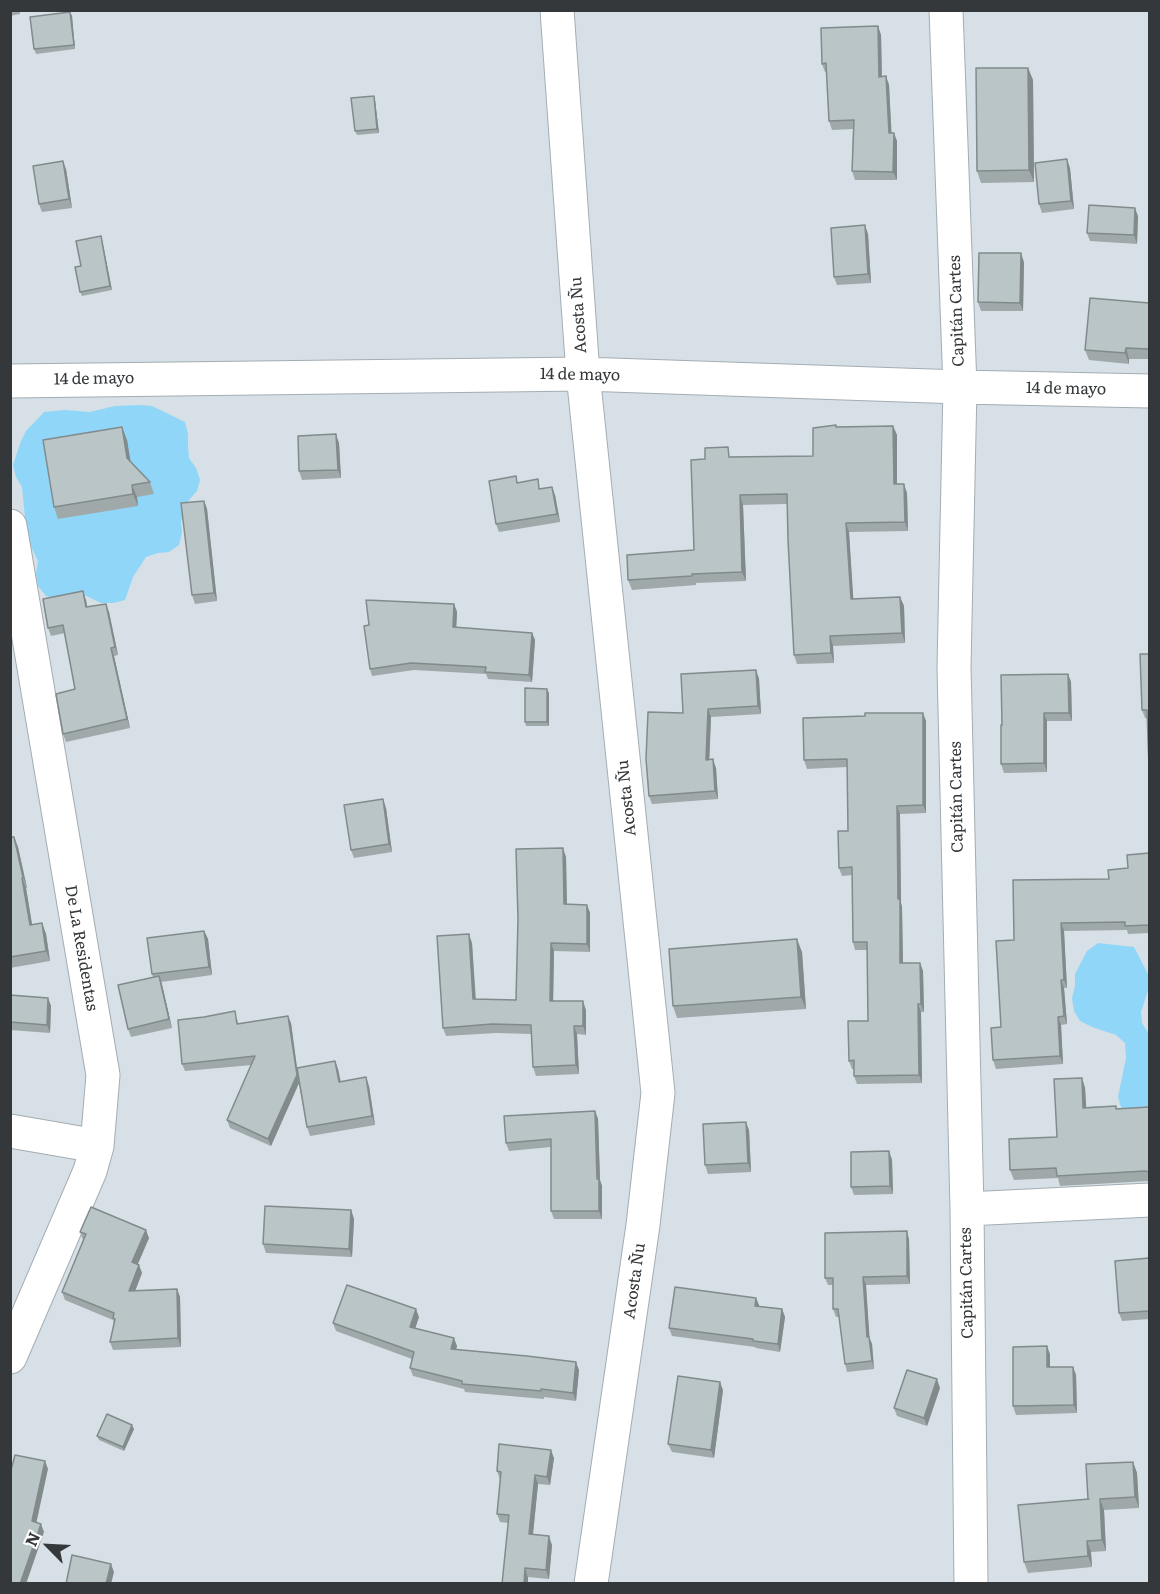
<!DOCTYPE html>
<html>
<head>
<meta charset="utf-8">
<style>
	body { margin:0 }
	#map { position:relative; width:1160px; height:1594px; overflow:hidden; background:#d6e0e6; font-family:Literata,serif }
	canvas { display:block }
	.frame { position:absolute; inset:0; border:12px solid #34383a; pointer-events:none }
	.north { position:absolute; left:18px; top:1516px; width:60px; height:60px; -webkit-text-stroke:4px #fff; paint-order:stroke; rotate:294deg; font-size:16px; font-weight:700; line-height:24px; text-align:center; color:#34383a }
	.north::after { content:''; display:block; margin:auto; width:21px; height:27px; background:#34383a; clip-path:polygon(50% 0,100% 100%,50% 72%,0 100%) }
</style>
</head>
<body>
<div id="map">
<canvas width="1160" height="1594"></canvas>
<div class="frame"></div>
<div class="north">N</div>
</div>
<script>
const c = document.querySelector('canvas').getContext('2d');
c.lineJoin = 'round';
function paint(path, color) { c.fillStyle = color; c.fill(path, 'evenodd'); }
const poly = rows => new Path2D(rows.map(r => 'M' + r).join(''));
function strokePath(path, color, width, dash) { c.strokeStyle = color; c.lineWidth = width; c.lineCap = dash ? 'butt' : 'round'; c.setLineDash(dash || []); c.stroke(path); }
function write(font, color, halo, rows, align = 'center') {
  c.font = font + ' Literata,serif'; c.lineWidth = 4.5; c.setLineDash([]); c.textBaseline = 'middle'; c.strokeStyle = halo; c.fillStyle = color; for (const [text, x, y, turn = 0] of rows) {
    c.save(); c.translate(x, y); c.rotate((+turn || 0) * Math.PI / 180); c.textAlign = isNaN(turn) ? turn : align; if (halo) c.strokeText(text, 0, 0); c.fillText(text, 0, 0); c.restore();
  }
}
const green = poly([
	[140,405,152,406,185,422,188,434,188,446,189,458,196,468,200,480,197,491,189,500,181,521,182,533,179,545,169,552,158,553,146,557,133,577,125,600,113,603,101,603,80,593,57,599,46,596,38,586,36,574,38,561,27,538,22,487,16,477,13,465,21,441,26,431,44,412,65,410,90,412,115,406],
	[1098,943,1134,947,1149,976,1149,987,1141,1012,1142,1023,1149,1034,1149,1113,1122,1111,1118,1097,1126,1058,1125,1043,1116,1035,1092,1027,1080,1021,1074,1011,1072,998,1075,986,1075,974,1087,951]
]);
const minor = poly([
	[557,10,583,374,658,1093,643,1225,591,1584],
	[946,10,960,387,954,667,967,1209,971,1584],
	[10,381,583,374,960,387,1150,391],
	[10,526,103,1075,97,1146,90,1171,10,1357],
	[10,1131,97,1146],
	[967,1209,1150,1200]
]);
const wall = poly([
	[10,10,20,10,20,14,10,16],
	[70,12,72,16,75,49,36,54,34,49],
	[878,26,881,35,882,76,886,76,889,85,891,133,897,141,897,180,855,180,852,171,853,129,832,130,829,121,827,72,825,72,822,64],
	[1028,68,1033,80,1034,182,981,183,977,171],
	[374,96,375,100,379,133,357,135,355,131],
	[1070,168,1074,209,1042,213,1039,204],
	[66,169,72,208,42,212,39,204],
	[1138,216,1137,244,1090,241,1087,233],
	[868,234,871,283,837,285,834,277],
	[102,240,112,290,82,296,80,292,81,266],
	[1024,262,1023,311,981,311,978,302],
	[1149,303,1149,359,1129,359,1129,364,1089,360,1085,350],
	[893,426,897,435,897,484,907,493,908,531,849,532,853,599,900,597,904,606,905,643,833,646,834,663,797,664,794,655,787,504,743,505,746,581,696,583,696,585,632,590,628,580,694,550,732,457,813,456,836,427],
	[127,440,130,461,150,482,154,494,137,497,138,506,58,519,54,507],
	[339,443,341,478,302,480,299,471],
	[518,482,541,489,555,495,560,522,499,532,496,524],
	[204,501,207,509,217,601,195,604,192,595],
	[86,600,87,607,109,612,118,655,114,656,130,728,66,742,63,734,75,689,65,633,51,636,48,628],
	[454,604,457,612,456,627,532,633,535,640,532,682,488,679,486,674,414,670,372,676,370,669],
	[1149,654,1149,769,1147,718,1145,718,1142,710],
	[756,670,759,679,761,714,711,717,709,760,716,768,718,799,652,804,649,796,683,713],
	[1068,674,1071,682,1072,721,1047,721,1047,772,1004,773,1001,764,1002,725],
	[549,693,549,726,526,726,525,722],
	[926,721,926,813,900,814,901,903,902,907,903,963,920,963,923,971,924,1012,921,1012,922,1083,857,1084,854,1076,854,1069,852,1069,849,1061,868,1021,867,950,855,950,853,942,852,875,842,876,839,868,848,831,847,767,807,769,804,760],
	[386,808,392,852,354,858,351,850],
	[10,837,14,837,18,847,27,888,26,888,32,925,42,923,46,934,50,961,10,968],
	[1149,853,1149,933,1128,934,1127,930,1064,931,1067,988,1064,988,1067,1024,1061,1025,1063,1064,996,1069,993,1060,1001,1027,1014,940,1109,879,1128,868],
	[566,857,567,905,587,905,590,913,590,952,554,951,553,1001,586,1010,586,1035,577,1034,579,1074,536,1076,533,1067,531,1034,496,1033,446,1036,443,1028,472,943,476,999,516,1000],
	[204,931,208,939,212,975,161,982,172,1028,131,1037,128,1029,153,977,152,974],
	[802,952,806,1009,677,1018,673,1006],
	[10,995,48,998,51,1006,50,1033,10,1030],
	[237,1018,238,1024,291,1023,297,1068,335,1061,338,1069,341,1082,369,1086,375,1125,310,1136,307,1127,299,1083,271,1146,230,1128,227,1120,252,1065,185,1071,182,1064],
	[1082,1078,1085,1088,1086,1107,1116,1106,1117,1109,1149,1107,1149,1181,1060,1186,1058,1178,1014,1180,1010,1170,1057,1137],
	[595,1111,598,1119,600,1180,602,1186,602,1219,554,1219,551,1211,551,1147,509,1151,506,1143],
	[749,1130,751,1172,708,1174,705,1165],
	[889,1151,892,1160,893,1194,854,1195,851,1187],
	[351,1210,354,1219,352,1257,266,1253,263,1244],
	[80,1232,149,1238,138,1264,142,1273,135,1291,177,1289,180,1297,181,1347,113,1350,110,1342,114,1323,113,1320,65,1300,62,1292,83,1240],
	[909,1239,910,1284,866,1285,869,1337,872,1344,874,1369,847,1372,845,1364,839,1317,836,1317,833,1309,833,1285,828,1285,825,1278],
	[1149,1258,1149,1319,1122,1321,1119,1313],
	[756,1298,759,1306,782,1309,785,1317,780,1352,756,1348,755,1347,672,1336,669,1328],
	[419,1317,415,1328,457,1346,456,1350,579,1370,576,1401,544,1397,544,1399,465,1392,464,1389,413,1376,410,1368,412,1359,336,1331,333,1323],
	[1050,1354,1050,1367,1073,1367,1076,1375,1077,1413,1016,1415,1013,1406],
	[940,1388,927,1426,897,1416,894,1408],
	[723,1390,714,1458,672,1452,668,1444],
	[134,1429,124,1451,99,1440,97,1436],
	[554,1458,550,1485,538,1484,533,1535,552,1545,549,1579,528,1577,508,1523,500,1522,497,1514,500,1480,497,1471],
	[1133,1462,1137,1473,1139,1508,1104,1510,1106,1551,1091,1552,1092,1567,1028,1573,1024,1562,1088,1499]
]);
const shadedWall = poly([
	[70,12,72,16,75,49,74,45],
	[878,26,881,35,882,85,879,77],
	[1028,68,1033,80,1034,182,1029,170],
	[886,76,889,85,892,141,889,133],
	[374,96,375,100,379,133,377,129],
	[894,133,897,141,897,180,893,172],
	[1067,159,1070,168,1074,209,1071,201],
	[63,161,66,169,72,208,69,199],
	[1135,208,1138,216,1137,244,1134,235],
	[865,225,868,234,871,283,868,274],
	[101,236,102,240,112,290,110,286],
	[1021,253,1024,262,1023,311,1020,303],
	[1126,348,1129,359,1129,364,1125,353],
	[893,426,897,435,897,493,894,484],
	[122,427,127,440,132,470,127,458],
	[336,434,339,443,341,478,338,470],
	[904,484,907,493,908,531,905,522],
	[132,485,137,497,138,506,133,494],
	[552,487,555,495,560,522,557,514],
	[740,495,743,505,746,581,742,572],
	[204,501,207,509,217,601,214,593],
	[846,523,849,532,854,609,851,599],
	[83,591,86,600,89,616,86,607],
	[900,597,904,606,905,643,902,633],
	[106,604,109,612,118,655,115,647],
	[454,604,457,612,456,634,453,627],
	[532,633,535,640,532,682,529,675],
	[830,636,833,646,834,663,831,653],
	[111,648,114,656,130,728,127,719],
	[756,670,759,679,761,714,758,706],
	[1068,674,1071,682,1072,721,1069,713],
	[547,689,549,693,549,726,547,722],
	[708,709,711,717,709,768,706,760],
	[923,713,926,721,926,813,923,805],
	[1044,713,1047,721,1047,772,1044,763],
	[713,759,716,768,718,799,715,791],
	[383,799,386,808,392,852,389,844],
	[897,806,900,814,901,903,902,907,903,971,900,963,898,899],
	[14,837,18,847,27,888,23,877],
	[563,848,566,857,567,913,564,904],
	[22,878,26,888,34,936,30,925],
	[587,905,590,913,590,952,587,944],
	[42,923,46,934,50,961,46,951],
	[1061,923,1064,931,1067,988,1064,980],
	[204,931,208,939,212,975,209,967],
	[469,934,472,943,476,1008,473,999],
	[797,939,802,952,806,1009,801,997],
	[551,943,554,951,553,1009,550,1001],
	[920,963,923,971,924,1012,921,1004],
	[159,976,162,984,172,1028,169,1019],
	[1061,980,1064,988,1067,1024,1064,1016],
	[48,998,51,1006,50,1033,47,1025],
	[583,1001,586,1010,586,1035,583,1026],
	[918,1004,921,1012,922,1083,919,1075],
	[288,1016,291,1023,299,1083,271,1146,268,1139],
	[1058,1017,1061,1025,1063,1064,1060,1056],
	[574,1026,577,1034,579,1074,576,1065],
	[335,1061,338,1069,342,1090,339,1082],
	[366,1077,369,1086,375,1125,372,1116],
	[1082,1078,1085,1088,1087,1118,1083,1108],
	[595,1111,598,1119,600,1180,602,1186,602,1219,599,1211],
	[746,1122,749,1130,751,1172,748,1163],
	[889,1151,892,1160,893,1194,890,1186],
	[351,1210,354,1219,352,1257,349,1249],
	[146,1230,149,1238,135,1270,132,1262],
	[907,1231,909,1239,910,1284,907,1276],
	[139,1265,142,1273,132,1299,129,1291],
	[863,1277,866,1285,870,1344,867,1337],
	[177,1289,180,1297,181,1347,178,1338],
	[756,1298,759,1305,758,1313,755,1306],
	[416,1309,419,1317,413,1335,410,1327],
	[782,1309,785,1317,780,1352,778,1344],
	[869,1337,872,1344,874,1369,872,1361],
	[454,1338,457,1346,454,1357,451,1349],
	[1047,1346,1050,1354,1050,1376,1047,1367],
	[576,1362,579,1370,576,1401,573,1393],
	[1073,1367,1076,1375,1077,1413,1074,1405],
	[937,1379,940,1388,927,1426,924,1418],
	[720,1382,723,1390,714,1458,711,1450],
	[132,1425,134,1429,124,1451,123,1447],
	[551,1450,554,1458,550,1485,547,1477],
	[45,1461,48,1469,35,1529,32,1521],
	[1133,1462,1137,1473,1139,1508,1135,1497],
	[535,1475,538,1484,532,1543,529,1534],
	[1100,1499,1104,1510,1106,1551,1102,1540],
	[41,1524,44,1532,26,1584,20,1584],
	[549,1536,552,1545,549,1579,546,1570],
	[1087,1541,1091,1552,1092,1567,1088,1556],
	[111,1564,114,1572,111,1584,106,1584],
	[525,1568,528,1577,528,1584,524,1584]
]);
const building = poly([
	[70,12,74,45,34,49,30,17,70,12],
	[878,26,879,77,886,76,889,133,894,133,893,172,852,171,854,120,829,121,826,63,822,64,821,28,878,26],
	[976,68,1028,68,1029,170,977,171,976,68],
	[374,96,377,129,355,131,351,98,374,96],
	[1067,159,1071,201,1039,204,1035,163,1067,159],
	[63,161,69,199,39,204,33,166,63,161],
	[1089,205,1135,208,1134,235,1087,233,1089,205],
	[865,225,868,274,834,277,831,228,865,225],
	[101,236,110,286,80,292,75,267,81,266,76,241,101,236],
	[979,253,1021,253,1020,303,978,302,979,253],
	[1090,298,1149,303,1149,349,1126,348,1125,353,1085,350,1090,298],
	[836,425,836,427,893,426,894,484,904,484,905,522,846,523,851,599,900,597,902,633,830,636,831,653,794,655,788,540,787,494,740,495,742,572,692,574,692,576,628,580,627,555,694,550,691,460,705,459,705,448,728,447,729,457,813,456,813,428,836,425],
	[122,427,127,458,150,482,132,485,133,494,54,507,43,440,122,427],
	[336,434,338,470,299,471,298,436,336,434],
	[516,476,517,483,538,479,539,489,552,487,557,514,496,524,489,481,516,476],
	[204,501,214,593,192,595,181,503,204,501],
	[83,591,86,607,106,604,115,647,111,648,127,719,63,734,56,694,75,689,63,625,48,628,43,599,83,591],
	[366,600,454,604,453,627,532,633,529,675,485,672,486,667,411,663,370,669,364,626,369,625,366,600],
	[1140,654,1149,654,1149,767,1147,710,1142,710,1140,654],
	[756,670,758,706,708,709,706,760,713,759,715,791,649,796,646,759,648,712,683,713,681,674,756,670],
	[1068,674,1069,713,1044,713,1044,763,1001,764,1001,725,1002,725,1001,675,1068,674],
	[525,688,547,689,547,722,525,722,525,688],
	[865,713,923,713,923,805,897,806,898,899,900,899,900,963,920,963,921,1004,918,1004,919,1075,854,1076,854,1060,849,1061,848,1021,868,1021,867,942,853,942,852,867,839,868,838,831,848,831,847,759,804,760,803,718,865,716,865,713],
	[383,799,389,844,351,850,344,805,383,799],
	[10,837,14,837,23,877,22,878,30,925,42,923,46,951,10,957,10,837],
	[563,848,564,904,587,905,587,944,551,943,550,1001,583,1001,583,1026,574,1026,576,1065,533,1067,531,1025,492,1024,443,1028,437,936,469,934,473,999,516,1000,518,918,516,849,563,848],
	[1149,853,1149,925,1125,926,1125,922,1061,923,1064,980,1061,980,1064,1016,1058,1017,1060,1056,993,1060,991,1028,1001,1027,996,941,1014,940,1013,880,1109,879,1108,870,1128,868,1127,855,1149,853],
	[204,931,209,967,152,974,147,938,204,931],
	[797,939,801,997,673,1006,669,949,797,939],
	[159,976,169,1019,128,1029,118,985,159,976],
	[10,995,48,998,47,1025,10,1022,10,995],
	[235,1011,237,1024,288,1016,297,1075,268,1139,227,1120,255,1056,182,1064,178,1020,204,1017,235,1011],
	[335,1061,339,1082,366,1077,372,1116,307,1127,297,1068,335,1061],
	[1082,1078,1083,1108,1116,1106,1116,1109,1149,1107,1149,1172,1145,1171,1057,1176,1056,1168,1010,1170,1009,1139,1057,1137,1054,1079,1082,1078],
	[595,1111,597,1179,599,1179,599,1211,551,1211,551,1139,506,1143,504,1116,595,1111],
	[746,1122,748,1163,705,1165,703,1124,746,1122],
	[889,1151,890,1186,851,1187,851,1152,889,1151],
	[265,1206,351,1210,349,1249,263,1244,265,1206],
	[91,1207,146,1230,132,1262,139,1265,129,1291,177,1289,178,1338,110,1342,115,1319,113,1318,114,1313,62,1292,86,1234,80,1232,91,1207],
	[907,1231,907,1276,863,1277,867,1337,869,1337,872,1361,845,1364,838,1309,833,1309,833,1278,825,1278,825,1233,907,1231],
	[1149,1258,1149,1311,1119,1313,1115,1261,1149,1258],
	[347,1285,416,1309,410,1327,454,1338,451,1349,527,1356,576,1362,573,1393,541,1389,541,1391,462,1384,462,1381,410,1368,414,1352,333,1323,347,1285],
	[675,1287,756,1298,755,1306,782,1309,778,1344,753,1341,753,1339,669,1328,675,1287],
	[1047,1346,1047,1367,1073,1367,1074,1405,1013,1406,1013,1347,1047,1346],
	[907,1370,937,1379,924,1418,894,1408,907,1370],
	[678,1376,720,1382,711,1450,668,1444,678,1376],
	[107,1414,132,1425,123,1447,97,1436,107,1414],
	[499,1444,551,1450,547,1477,535,1475,529,1534,549,1536,546,1570,525,1568,524,1584,502,1584,509,1515,497,1514,501,1472,497,1471,499,1444],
	[15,1455,45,1461,32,1521,41,1524,20,1584,10,1584,10,1474,15,1455],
	[1133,1462,1135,1497,1100,1499,1102,1540,1087,1541,1088,1556,1024,1562,1018,1505,1089,1499,1088,1499,1086,1464,1133,1462],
	[72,1555,111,1564,106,1584,66,1584,72,1555]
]);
const streetNames = [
	["Capitán Cartes",957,311,-92],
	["Acosta Ñu",579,315,-94],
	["14 de mayo",580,375,1],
	["14 de mayo",94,379,-1],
	["14 de mayo",1066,389,1],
	["Capitán Cartes",957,797,-91],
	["Acosta Ñu",627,798,-96],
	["De La Residentas",81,948,80],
	["Acosta Ñu",635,1281,-82],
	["Capitán Cartes",967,1283,-91]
];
paint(green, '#8fd6f9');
strokePath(minor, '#a3adb3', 35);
strokePath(minor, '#fff', 33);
paint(wall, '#9fa9aa');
paint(shadedWall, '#828a8b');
paint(building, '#b9c5c6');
strokePath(building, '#828a8b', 1.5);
write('16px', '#34383a', '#fff', streetNames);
</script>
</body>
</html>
